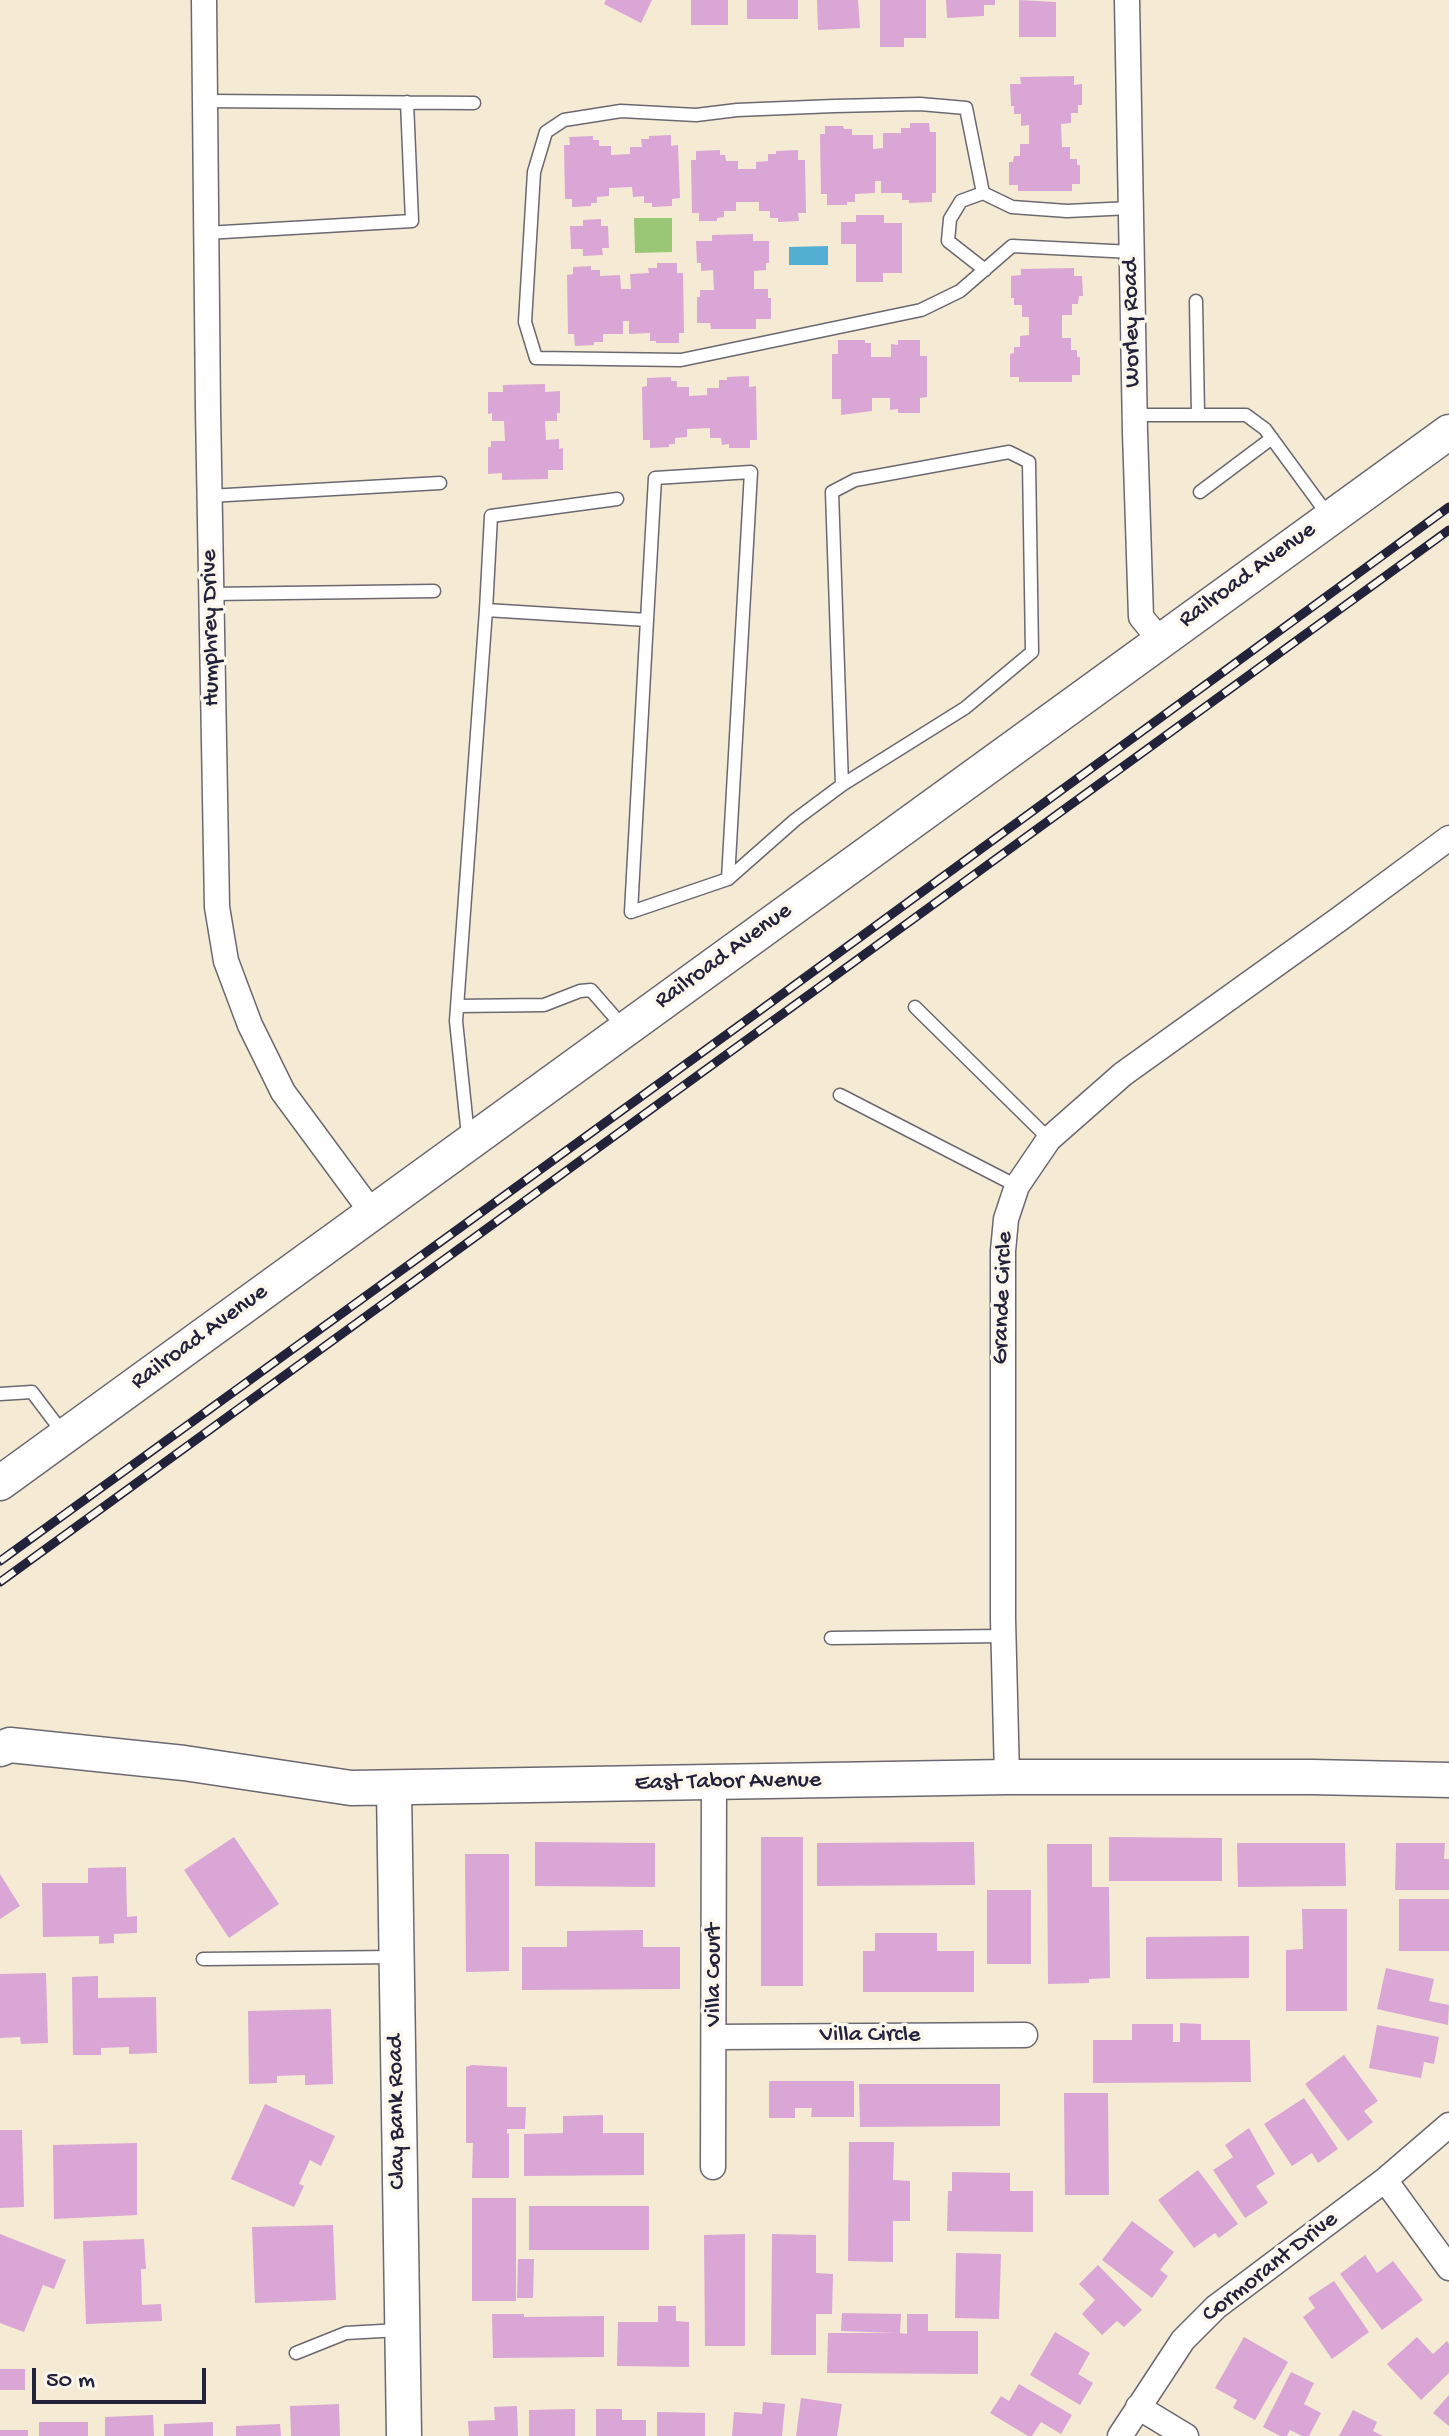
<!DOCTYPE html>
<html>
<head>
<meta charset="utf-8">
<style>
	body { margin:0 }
	#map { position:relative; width:1449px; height:2436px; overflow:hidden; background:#f5ead4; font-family:"Gochi Hand",sans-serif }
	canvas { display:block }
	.scale { position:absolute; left:32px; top:2368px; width:174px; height:36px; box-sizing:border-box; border:4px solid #22223b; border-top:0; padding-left:10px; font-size:24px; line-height:28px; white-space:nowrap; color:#22223b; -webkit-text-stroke:6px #fbf7ec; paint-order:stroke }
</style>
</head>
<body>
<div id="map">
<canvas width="1449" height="2436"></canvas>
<div class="scale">50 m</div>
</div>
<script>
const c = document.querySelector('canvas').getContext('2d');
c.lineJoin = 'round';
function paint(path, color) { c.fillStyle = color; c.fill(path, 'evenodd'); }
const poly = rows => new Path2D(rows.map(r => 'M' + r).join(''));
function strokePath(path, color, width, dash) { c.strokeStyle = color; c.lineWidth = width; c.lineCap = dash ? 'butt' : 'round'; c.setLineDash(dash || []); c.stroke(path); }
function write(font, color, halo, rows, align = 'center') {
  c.font = font + ' "Gochi Hand",sans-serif'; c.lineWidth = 7; c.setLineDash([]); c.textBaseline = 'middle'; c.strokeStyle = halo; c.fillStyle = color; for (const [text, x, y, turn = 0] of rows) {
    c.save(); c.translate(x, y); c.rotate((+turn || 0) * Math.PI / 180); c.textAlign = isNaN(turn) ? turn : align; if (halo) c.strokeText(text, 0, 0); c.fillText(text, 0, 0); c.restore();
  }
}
const green = poly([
	[634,218,672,218,672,252,635,253]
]);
const water = poly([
	[828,246,828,265,789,265,789,247]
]);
const building = poly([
	[606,0,652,0,641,23,604,4],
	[691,0,728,0,728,25,691,25],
	[747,0,798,0,798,19,747,19],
	[817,0,858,0,860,28,818,30],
	[880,0,926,0,926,38,904,38,904,47,880,47],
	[946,0,995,0,995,5,984,5,984,16,947,18],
	[1019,0,1056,2,1056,37,1019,37],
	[1074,76,1074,85,1082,84,1082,105,1078,105,1078,113,1071,113,1071,123,1061,124,1062,147,1070,147,1070,159,1077,159,1077,165,1080,165,1080,184,1072,184,1072,191,1018,191,1018,185,1009,185,1009,162,1013,162,1014,156,1020,156,1020,144,1029,144,1029,125,1021,126,1021,114,1014,114,1014,106,1011,106,1010,84,1021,84,1020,77],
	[910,123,929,123,930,132,936,132,936,193,932,193,932,202,909,203,909,200,902,200,902,193,881,193,881,181,875,181,875,193,855,194,855,202,847,202,847,205,827,205,827,194,821,194,820,134,825,134,825,126,843,126,844,129,852,129,852,135,873,135,873,149,883,148,883,133,901,133,901,128,910,128],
	[671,135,671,146,678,145,680,198,672,199,672,206,652,207,652,203,644,203,644,196,633,197,632,187,609,188,609,196,597,197,597,203,591,203,591,206,572,207,572,199,565,199,564,145,570,145,569,137,593,136,593,140,599,140,599,146,611,146,611,155,630,154,630,147,642,147,641,139,649,139,649,136],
	[720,150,720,155,725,155,726,161,738,161,738,169,756,169,756,162,768,161,768,154,776,154,776,151,798,150,798,160,805,160,806,213,798,213,799,221,778,222,778,218,770,218,770,211,759,211,759,202,736,202,736,211,724,211,724,217,717,218,717,221,699,221,699,213,692,213,691,160,696,160,696,151],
	[856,215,884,215,884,223,902,223,902,273,883,273,883,282,856,282,856,244,841,244,841,222,856,222],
	[601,219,601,226,608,226,609,248,602,248,603,255,583,256,583,249,571,249,570,226,583,226,583,220],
	[753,234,753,241,769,241,769,263,766,263,766,270,754,271,754,289,768,289,768,298,771,298,771,319,756,319,756,329,711,329,710,323,697,323,697,297,700,297,700,290,714,290,713,270,701,271,701,263,697,263,696,241,712,241,712,235],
	[657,263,677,263,677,273,683,273,684,333,679,333,679,343,656,343,656,341,650,341,650,333,629,334,629,321,623,321,623,334,603,334,603,342,594,342,594,345,575,346,574,334,568,334,567,275,573,274,573,267,591,266,591,270,600,270,600,276,620,275,621,289,631,289,630,274,649,273,648,268,657,268],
	[1074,268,1074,276,1082,276,1083,296,1079,296,1078,304,1072,304,1072,315,1062,315,1062,338,1071,338,1071,350,1077,350,1077,357,1080,357,1080,375,1072,375,1072,382,1019,382,1019,377,1010,377,1010,354,1014,353,1014,347,1020,347,1020,336,1029,335,1029,317,1022,317,1022,305,1014,305,1014,298,1011,298,1011,276,1021,275,1021,269],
	[838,340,865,340,865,343,871,343,871,357,891,357,891,344,898,345,898,340,920,340,920,356,927,356,927,397,920,398,920,413,898,413,898,409,890,410,890,398,872,398,872,411,841,415,841,399,832,399,832,354,838,354],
	[749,376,749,387,756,386,757,440,750,440,750,448,729,448,729,444,722,445,721,438,710,438,710,428,687,429,687,437,675,438,675,444,669,444,669,447,650,448,650,440,643,440,642,387,647,386,647,378,671,377,671,381,677,381,677,387,689,387,689,396,707,395,707,388,719,388,719,380,727,380,727,377],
	[545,384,545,392,560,391,560,413,557,413,557,421,545,421,546,440,559,439,559,449,563,448,563,470,548,470,548,479,502,480,502,473,488,474,488,447,491,447,491,441,505,441,504,421,492,421,492,413,488,414,488,392,503,392,503,385],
	[234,1837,279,1904,229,1938,184,1870],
	[761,1837,803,1837,803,1986,761,1986],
	[1109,1837,1222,1838,1222,1881,1109,1881],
	[535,1842,655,1843,655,1887,535,1886],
	[974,1842,975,1885,817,1886,817,1843],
	[1237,1843,1345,1843,1346,1886,1238,1887],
	[1396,1843,1445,1843,1444,1859,1449,1859,1449,1890,1395,1890],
	[1047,1844,1092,1844,1092,1887,1109,1887,1110,1978,1089,1979,1089,1983,1048,1984],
	[465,1854,509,1854,509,1971,466,1972],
	[126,1867,127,1917,137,1916,137,1933,114,1934,114,1943,99,1944,99,1936,43,1937,42,1883,88,1883,88,1868],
	[0,1874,20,1906,0,1919],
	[987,1890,1031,1890,1031,1964,987,1964],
	[1399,1899,1449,1899,1449,1951,1399,1951],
	[1302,1909,1347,1909,1347,2011,1286,2011,1286,1950,1303,1949],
	[643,1930,643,1947,680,1947,680,1989,522,1990,522,1947,567,1947,567,1931],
	[875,1933,937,1933,937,1951,974,1951,974,1992,863,1992,863,1951,875,1951],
	[1249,1936,1249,1978,1146,1979,1146,1937],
	[1386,1968,1434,1979,1429,2001,1449,2005,1448,2025,1377,2009],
	[46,1973,48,2043,21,2044,20,2037,0,2038,0,1974],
	[98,1976,98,1998,156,1997,157,2053,129,2054,129,2047,101,2048,101,2055,73,2055,72,1977],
	[331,2009,333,2084,305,2085,305,2075,277,2076,277,2083,249,2084,248,2011],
	[1180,2023,1201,2024,1201,2040,1250,2040,1251,2082,1093,2083,1093,2040,1132,2040,1132,2024,1173,2024,1173,2042,1180,2042],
	[1377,2025,1439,2037,1434,2064,1424,2062,1421,2078,1369,2068],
	[1344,2055,1378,2101,1364,2111,1373,2122,1348,2141,1305,2084],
	[472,2065,507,2067,507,2107,526,2107,525,2129,507,2129,507,2134,509,2133,509,2178,472,2178,473,2143,466,2143,466,2067],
	[769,2081,854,2081,854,2117,811,2117,812,2108,795,2108,795,2118,769,2118],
	[859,2084,1000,2084,1000,2126,860,2127],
	[1064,2093,1108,2093,1109,2195,1065,2195],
	[1304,2098,1338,2149,1318,2163,1312,2153,1292,2166,1264,2124],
	[265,2104,335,2136,321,2166,310,2160,299,2184,304,2186,294,2207,231,2179],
	[603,2115,603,2133,644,2133,644,2175,524,2176,524,2134,563,2133,563,2116],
	[1249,2128,1275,2174,1256,2186,1268,2203,1245,2218,1213,2170,1233,2157,1225,2145],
	[0,2130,22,2130,24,2207,0,2208],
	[849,2142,894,2142,893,2180,910,2181,910,2221,893,2221,893,2262,848,2261],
	[137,2143,137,2215,54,2219,53,2145],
	[1198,2170,1238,2224,1219,2238,1215,2233,1194,2248,1158,2200],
	[952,2172,1010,2173,1010,2191,1033,2191,1033,2232,947,2231,948,2191,952,2191],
	[472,2198,516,2198,516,2301,472,2301],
	[529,2206,649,2206,649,2250,529,2250],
	[1132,2221,1174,2252,1160,2270,1168,2276,1152,2298,1102,2260],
	[333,2225,336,2300,255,2303,252,2227],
	[0,2234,66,2260,54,2289,43,2285,24,2332,0,2323],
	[745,2234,745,2346,705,2346,704,2235],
	[772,2234,816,2235,816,2273,833,2274,832,2314,816,2314,816,2355,771,2355],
	[144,2239,146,2269,141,2269,142,2305,161,2304,162,2321,86,2324,83,2241],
	[956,2253,1001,2254,999,2319,955,2318],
	[1365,2255,1377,2273,1393,2261,1423,2300,1382,2330,1340,2274],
	[518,2259,534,2259,533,2298,517,2298],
	[1098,2265,1142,2310,1124,2327,1117,2321,1102,2335,1082,2314,1095,2300,1079,2284],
	[1334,2281,1369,2332,1332,2359,1303,2317,1315,2308,1308,2298],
	[658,2306,676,2306,676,2321,689,2322,689,2367,617,2366,618,2322,658,2322],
	[842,2313,901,2314,900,2333,907,2334,907,2314,928,2314,928,2331,978,2331,978,2374,827,2373,828,2333,895,2333,841,2331],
	[492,2314,524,2314,524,2317,604,2316,604,2357,493,2358],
	[1055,2332,1090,2353,1078,2374,1093,2383,1080,2405,1030,2375],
	[1244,2337,1288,2362,1255,2420,1233,2408,1237,2400,1215,2388],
	[1417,2337,1433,2354,1447,2341,1449,2344,1449,2373,1421,2400,1387,2364],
	[0,2369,25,2369,25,2390,0,2390],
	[1291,2372,1314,2383,1304,2404,1321,2413,1309,2436,1302,2436,1290,2430,1287,2436,1280,2436,1263,2427],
	[1019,2384,1072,2415,1061,2434,1041,2422,1032,2436,1028,2436,990,2413,1001,2396,1009,2401],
	[1449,2395,1449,2426,1433,2413],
	[801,2398,842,2404,837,2436,796,2436],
	[763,2402,785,2404,782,2436,732,2436,734,2412,762,2414],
	[339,2404,340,2436,291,2436,290,2406],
	[517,2406,518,2436,469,2436,468,2421,495,2420,494,2407],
	[575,2409,575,2436,529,2436,529,2410],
	[596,2409,622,2409,622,2420,646,2420,646,2436,596,2436],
	[1353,2410,1377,2422,1373,2431,1383,2436,1339,2436],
	[657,2412,705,2413,705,2436,657,2436],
	[153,2415,154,2436,105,2436,105,2417],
	[39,2422,88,2422,88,2436,39,2436],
	[213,2422,213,2436,164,2436,164,2424],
	[280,2424,281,2436,236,2436,236,2426],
	[0,2430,28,2430,28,2436,0,2436]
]);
const lane = poly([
	[205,101,474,103],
	[983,193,961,201,950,219,948,241,985,270],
	[1131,208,1067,211,1012,207,983,193,966,108,920,104,834,106,737,110,696,115,621,111,564,120,546,132,534,172,525,322,536,358,681,360,921,310,960,291,1012,246,1132,252],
	[206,233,412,221,407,102],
	[1196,301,1198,415],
	[1135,415,1246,415,1265,429,1328,515],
	[1200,492,1272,438],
	[209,496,440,483],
	[211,594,434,591],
	[486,610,491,516,617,499],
	[728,879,795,820,842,785,832,492,855,480,1009,452,1029,462,1032,652,965,708,842,785],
	[457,1006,544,1005,580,991,591,990,625,1029],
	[915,1007,1049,1139],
	[840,1095,1017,1186],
	[468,1136,456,1021,486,610,647,620,655,478,751,472,728,879,631,912,647,620],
	[0,1394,32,1392,63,1433],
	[831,1638,1003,1636],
	[203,1959,396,1957],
	[296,2353,346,2333,399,2330]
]);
const street = poly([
	[204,0,208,410,217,907,226,961,250,1025,283,1092,373,1214],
	[1127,0,1135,432,1141,617,1160,640],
	[1007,1777,1003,1619,1003,1251,1006,1219,1017,1186,1049,1139,1123,1074,1338,920,1449,838],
	[715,2037,1025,2035],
	[713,2167,714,1784],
	[1385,2180,1449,2268],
	[1138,2407,1186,2436],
	[1120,2436,1183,2340,1216,2307,1385,2180,1449,2125]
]);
const secondary = poly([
	[0,1483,1449,432],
	[0,1749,10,1745,184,1763,351,1788,1007,1777,1312,1777,1449,1780],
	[394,1789,404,2436]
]);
const rail = poly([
	[0,1561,755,1014,1449,507],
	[0,1582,1449,530]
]);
const streetNames = [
	["Worley Road",1133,323,-91],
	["Railroad Avenue",1248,576,-36],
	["Humphrey Drive",212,628,-91],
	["Railroad Avenue",724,957,-36],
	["Grande Circle",1004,1298,-88],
	["Railroad Avenue",200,1338,-36],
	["East Tabor Avenue",728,1783,-1],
	["Villa Court",715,1975,-90],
	["Villa Circle",870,2036],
	["Clay Bank Road",398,2112,-91],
	["Cormorant Drive",1271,2268,-38]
];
paint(green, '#99c775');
paint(water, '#53afd1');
paint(building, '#daa6d5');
strokePath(lane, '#6c6871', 15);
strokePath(street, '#6c6871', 27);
strokePath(secondary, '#6c6871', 37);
strokePath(lane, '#fff', 12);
strokePath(street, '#fff', 24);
strokePath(secondary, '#fff', 34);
strokePath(rail, '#22223b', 9);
strokePath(rail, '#fbf7ec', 6, [18]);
write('24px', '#22223b', '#fbf7ec', streetNames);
</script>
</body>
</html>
